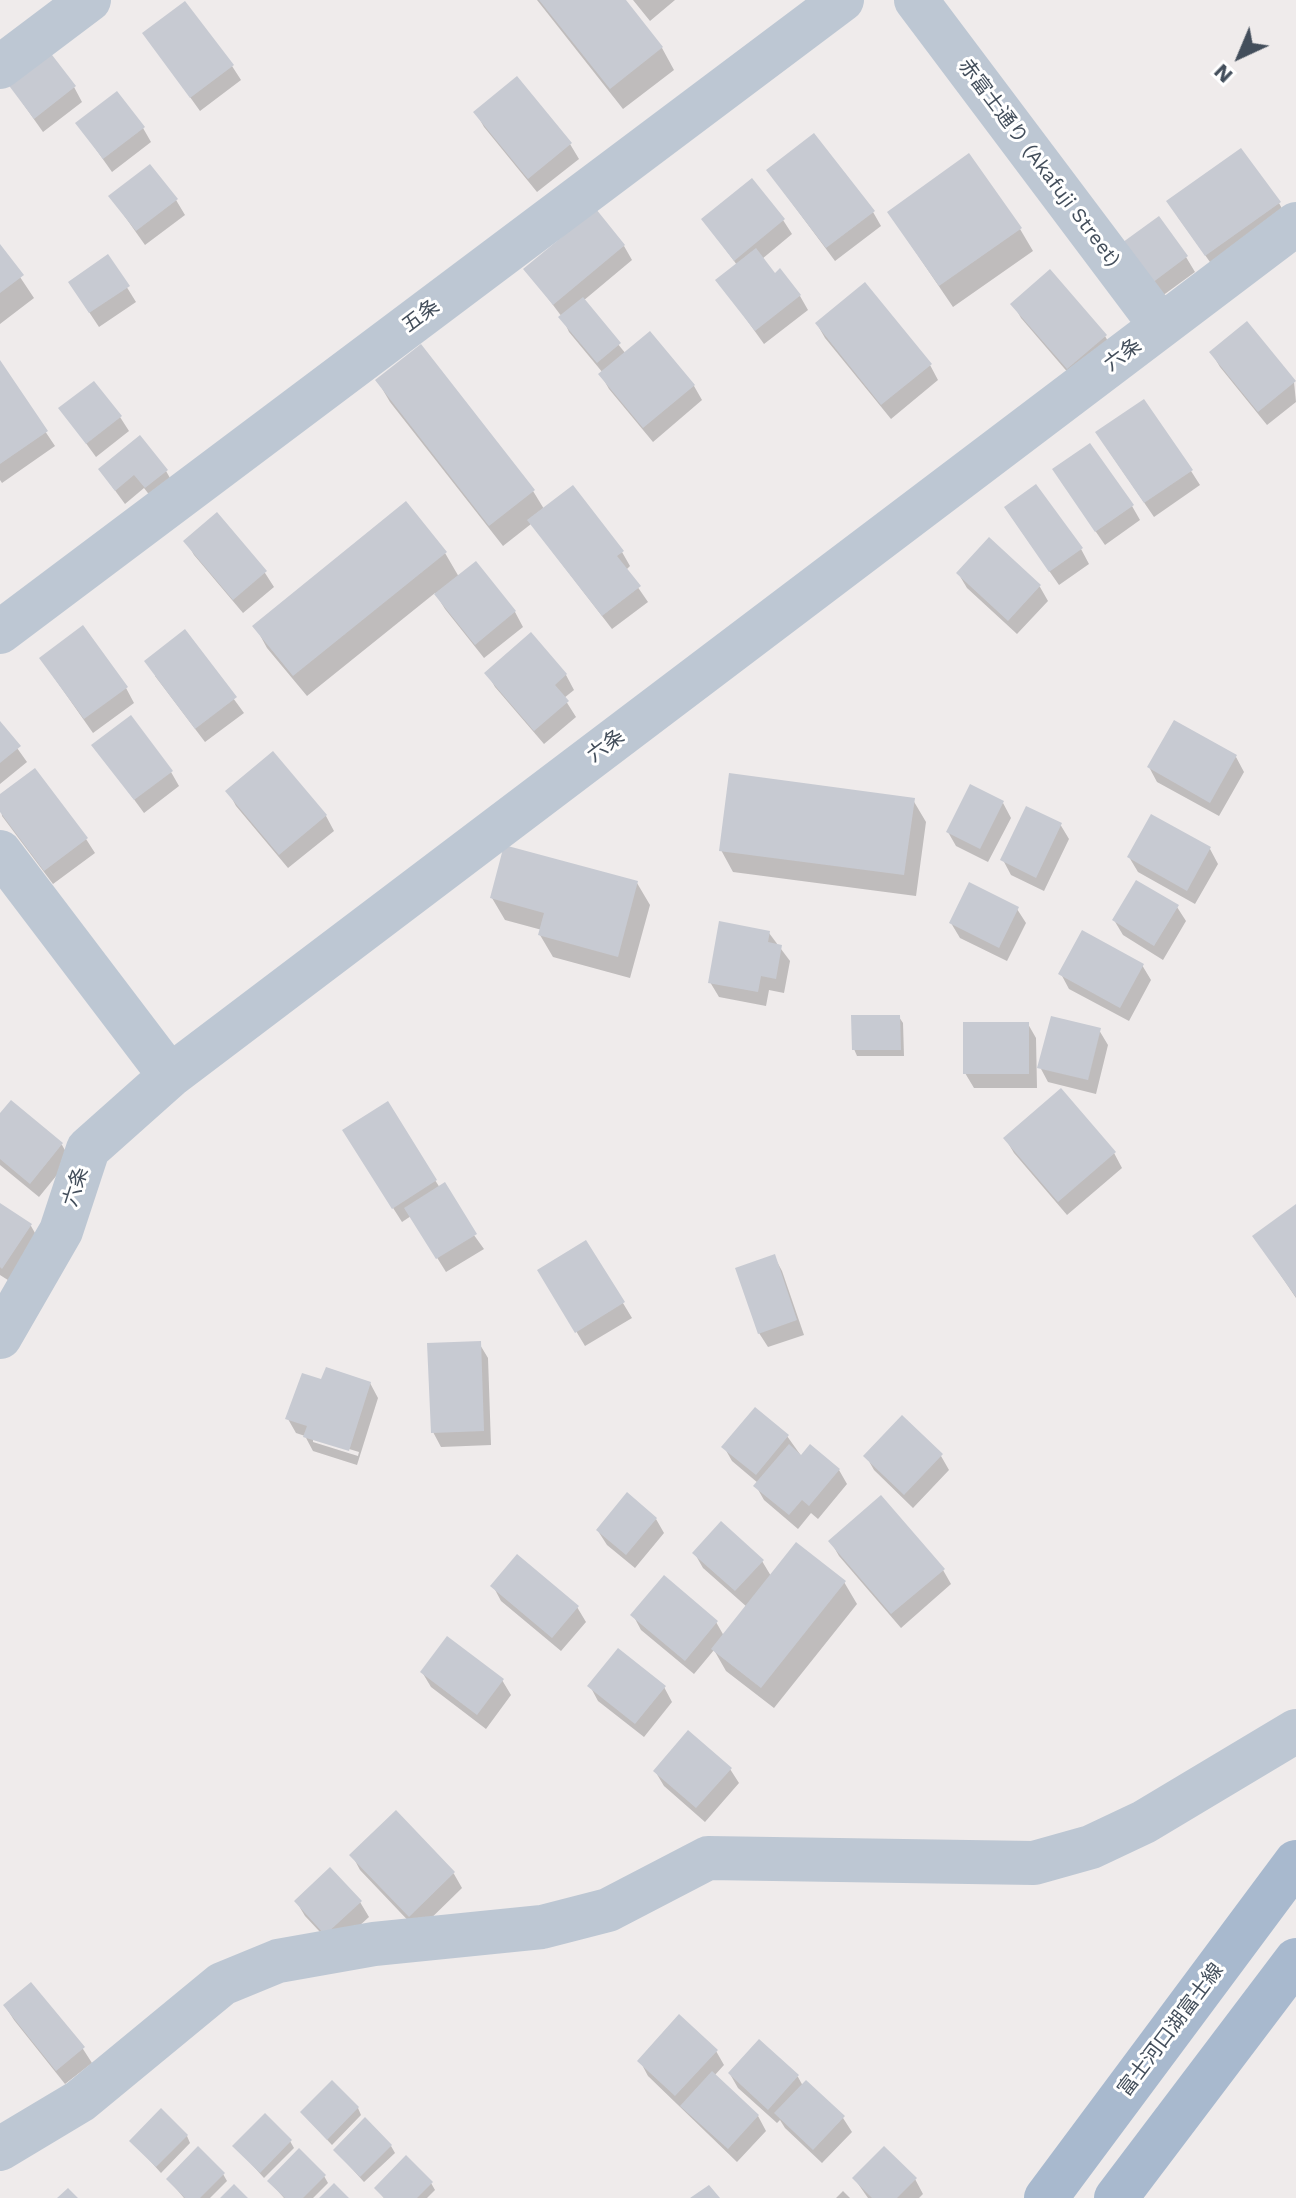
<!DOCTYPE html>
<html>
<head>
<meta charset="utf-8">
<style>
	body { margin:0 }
	#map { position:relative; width:1296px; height:2198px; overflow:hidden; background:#efebeb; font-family:"Work Sans",sans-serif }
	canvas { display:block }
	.north { position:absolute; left:1200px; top:16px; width:80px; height:80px; -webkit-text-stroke:6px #fff; paint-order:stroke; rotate:224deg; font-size:22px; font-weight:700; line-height:32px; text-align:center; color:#434e5b }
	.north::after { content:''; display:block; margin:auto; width:28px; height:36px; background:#434e5b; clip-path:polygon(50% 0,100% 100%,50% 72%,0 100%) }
</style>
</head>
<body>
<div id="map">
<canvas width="1296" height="2198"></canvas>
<div class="north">N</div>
</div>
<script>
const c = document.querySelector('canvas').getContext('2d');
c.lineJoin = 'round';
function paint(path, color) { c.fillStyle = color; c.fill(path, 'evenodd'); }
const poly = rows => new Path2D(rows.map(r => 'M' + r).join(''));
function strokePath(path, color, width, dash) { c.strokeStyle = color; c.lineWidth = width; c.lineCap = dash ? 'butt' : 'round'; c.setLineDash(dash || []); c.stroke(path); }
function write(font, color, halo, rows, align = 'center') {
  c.font = font + ' "Work Sans","Noto Sans JP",sans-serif'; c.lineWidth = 6; c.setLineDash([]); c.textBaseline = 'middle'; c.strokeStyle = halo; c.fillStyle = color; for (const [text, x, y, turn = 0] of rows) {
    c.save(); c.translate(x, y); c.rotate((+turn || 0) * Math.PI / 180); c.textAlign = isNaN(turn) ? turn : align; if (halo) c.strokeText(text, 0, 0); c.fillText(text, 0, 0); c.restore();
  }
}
const shadow = poly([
	[537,0,624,0,662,48,674,70,623,109],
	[633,0,675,0,650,21],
	[144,33,232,66,241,80,200,111],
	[9,84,74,87,82,102,43,132],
	[476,113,570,144,579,159,537,192,484,127],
	[78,124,143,128,151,142,112,172],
	[768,171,873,212,881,226,835,261],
	[111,197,176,200,185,215,145,245],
	[1279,203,1287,218,1215,269,1177,216],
	[889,213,1020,229,1033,251,953,307],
	[703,219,783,220,792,234,762,259,774,275,800,296,808,310,764,344,718,280,737,265],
	[624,246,632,260,583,301,626,354,694,386,702,400,653,442,609,389,601,375,603,373,569,332,562,317,526,269],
	[0,247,34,298,0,324],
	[108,257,136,302,99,327,79,297],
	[1186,257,1195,272,1158,299,1130,260],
	[1013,304,1105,336,1113,350,1076,382,1021,318],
	[817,324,930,365,938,380,891,419,825,338],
	[1211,352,1294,382,1296,402,1267,425,1220,367],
	[0,364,55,446,2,483,0,480],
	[377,380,533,491,544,509,622,552,630,566,626,570,648,602,612,629,531,524,503,546,390,402],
	[61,409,120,417,129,431,96,457],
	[1106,447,1191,471,1200,485,1154,517],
	[100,470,166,471,174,485,154,501,144,488,125,504],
	[1063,484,1132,506,1140,520,1105,545],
	[217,515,265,573,274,587,243,613,194,555,186,541],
	[1015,522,1081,549,1089,564,1059,585],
	[989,540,1040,587,1048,601,1017,634,967,588,958,573],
	[445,553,459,577,476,564,515,612,523,627,484,658,445,609,435,593,307,696,267,648,255,626],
	[185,632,244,713,205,742,155,676],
	[530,635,566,675,574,690,564,698,576,717,544,744,495,687,487,673],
	[41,659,126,688,134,703,93,733],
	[0,724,27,762,0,784],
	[94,745,171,772,179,786,144,813],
	[273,754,326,816,334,831,288,868,236,806,228,791],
	[1236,757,1244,772,1219,816,1157,782,1149,767],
	[0,797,86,839,95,853,53,884,2,816],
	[913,800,926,822,916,896,733,872,721,850],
	[1003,803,1011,818,988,862,956,846,948,832],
	[1060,824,1069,839,1044,891,1011,875,1003,860],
	[1210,849,1218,864,1195,904,1138,872,1129,857],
	[637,883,650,905,630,978,553,957,540,935,542,930,505,920,492,898],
	[1177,907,1186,921,1163,960,1123,935,1114,920],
	[1017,909,1026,923,1007,961,960,938,951,923],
	[769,933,790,961,784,993,769,990,766,1006,719,997,710,982],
	[1142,965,1151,980,1129,1021,1069,989,1061,974],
	[899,1017,903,1023,904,1056,857,1056,854,1049],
	[1028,1024,1036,1038,1037,1088,974,1088,965,1073],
	[1099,1030,1108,1045,1096,1094,1048,1082,1040,1067],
	[387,1104,440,1188,484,1249,446,1272,411,1216,402,1222,353,1145],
	[0,1116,62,1145,70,1159,39,1197,0,1165],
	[1005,1138,1114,1153,1122,1168,1067,1215,1014,1153],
	[0,1205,31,1226,39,1240,11,1282,0,1275],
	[1296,1207,1296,1298,1255,1237],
	[586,1242,632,1318,585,1346,540,1271],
	[774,1256,782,1271,804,1335,768,1347,759,1333],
	[479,1343,488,1358,491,1445,441,1447,433,1432],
	[322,1382,370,1383,378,1398,357,1465,313,1451,305,1436,296,1433,288,1419],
	[313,1438,359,1452,358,1456,313,1442],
	[787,1436,802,1457,839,1470,847,1484,818,1519,811,1513,798,1529,764,1500,756,1486,758,1483,732,1461,724,1447],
	[866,1456,941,1456,949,1470,913,1508,874,1470],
	[656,1519,664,1533,635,1568,607,1545,598,1531],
	[831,1542,943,1570,951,1584,901,1628,839,1556],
	[695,1554,762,1561,771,1576,844,1582,857,1604,774,1708,726,1671,714,1650,694,1674,641,1630,633,1615,716,1622,724,1636,747,1607,703,1568],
	[493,1586,577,1607,586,1622,561,1651,501,1601],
	[422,1672,502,1680,511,1695,486,1729,431,1687],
	[590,1686,664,1687,672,1702,644,1737,598,1701],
	[730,1769,739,1783,705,1822,664,1786,655,1771],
	[396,1813,454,1874,462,1888,418,1931,360,1870,352,1855],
	[296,1901,360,1902,369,1917,335,1948,305,1916],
	[31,1984,83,2049,92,2063,65,2084,14,2020,5,2006],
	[759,2042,798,2077,803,2086,843,2118,852,2132,822,2163,785,2128,780,2120,777,2123,738,2088,730,2074],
	[716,2051,724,2065,714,2076,758,2116,766,2131,737,2162,648,2076,640,2061],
	[358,2108,361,2115,332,2145,302,2113],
	[187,2136,190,2143,161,2173,132,2141],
	[290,2141,294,2148,264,2178,235,2146],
	[391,2146,395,2153,364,2182,335,2150],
	[223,2174,227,2181,210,2198,184,2198,168,2179],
	[324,2176,328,2183,313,2198,284,2198,269,2181],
	[854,2178,915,2179,923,2194,919,2198,868,2198],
	[431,2183,435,2190,427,2198,384,2198,376,2188],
	[843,2191,850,2198,836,2198]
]);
const building = poly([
	[539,0,626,0,663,47,610,89],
	[185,1,234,65,190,98,142,33],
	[49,51,76,86,34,119,7,83],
	[517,76,572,143,528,179,473,112],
	[117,91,145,127,103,159,75,123],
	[814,133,875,211,826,248,766,170],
	[1241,148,1281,202,1205,256,1166,201],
	[969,153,1022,228,939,286,887,212],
	[150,164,178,199,136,231,108,196],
	[752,178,785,219,734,261,701,219],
	[596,209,625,245,553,305,523,269],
	[1159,216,1188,256,1148,286,1119,245],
	[0,244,24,275,0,293],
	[756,248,775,273,780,268,801,295,755,331,715,280],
	[108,254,130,286,89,313,68,282],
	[1050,269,1107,335,1067,369,1010,304],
	[865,282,932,364,881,405,815,323],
	[583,297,621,343,597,363,558,317],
	[1247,321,1296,381,1258,412,1209,352],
	[650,331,695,385,643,428,598,374],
	[421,344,535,490,489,526,375,380],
	[0,360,48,431,0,464],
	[94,381,122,416,86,444,58,408],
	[1144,399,1193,470,1144,503,1095,432],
	[140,435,168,470,145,488,134,475,115,491,98,469],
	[1090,443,1134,505,1095,532,1052,469],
	[1036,484,1083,548,1049,572,1004,507],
	[573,485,624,551,617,556,641,586,602,616,527,520],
	[406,501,447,552,293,676,252,626],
	[217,512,267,571,233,600,183,541],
	[989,537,1041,585,1008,621,956,573],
	[476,561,516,611,475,645,434,594],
	[83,625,128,687,84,719,39,658],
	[185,629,237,697,195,729,144,661],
	[531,632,567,674,555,685,569,701,534,731,484,673],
	[131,715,173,771,134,800,91,745],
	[1174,720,1237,755,1210,803,1147,767],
	[0,721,21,746,0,763],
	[273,751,327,815,279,855,225,791],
	[35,768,88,838,44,871,0,812,0,794],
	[729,773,915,798,904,875,719,851],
	[970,784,1004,801,980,849,946,832],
	[1026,806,1062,823,1036,878,1000,860],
	[1151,814,1211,847,1187,891,1127,857],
	[504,845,638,881,618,957,538,935,544,913,490,898],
	[1136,880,1179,905,1154,946,1112,920],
	[969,882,1019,907,999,948,949,923],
	[719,921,770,931,768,942,782,945,776,979,761,976,758,992,708,983],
	[1082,930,1144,964,1120,1008,1058,974],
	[851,1015,900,1015,901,1050,852,1050],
	[1051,1016,1101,1028,1088,1080,1037,1068],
	[963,1022,1029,1022,1029,1074,963,1074],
	[1061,1088,1116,1152,1058,1202,1003,1138],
	[11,1100,63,1143,30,1184,0,1159,0,1113],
	[388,1101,437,1180,392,1209,342,1130],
	[445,1182,477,1234,436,1259,404,1208],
	[0,1203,32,1224,2,1269,0,1267],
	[1296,1204,1296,1297,1252,1236],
	[586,1240,625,1302,575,1333,537,1270],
	[775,1254,797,1320,758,1334,735,1268],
	[481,1341,484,1431,431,1433,427,1343],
	[326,1367,371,1382,349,1451,303,1437,307,1426,285,1419,302,1373,321,1379],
	[755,1407,789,1435,756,1475,721,1447],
	[902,1415,943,1454,904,1495,863,1456],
	[789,1444,801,1455,810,1444,840,1469,809,1506,802,1500,789,1515,753,1486],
	[627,1492,657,1518,626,1555,596,1530],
	[881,1495,945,1569,891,1614,828,1541],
	[721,1521,764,1560,735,1591,692,1553],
	[796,1542,846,1581,761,1688,711,1649],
	[517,1554,579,1606,552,1638,490,1586],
	[664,1575,718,1621,685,1661,630,1615],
	[447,1636,504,1679,477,1715,420,1672],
	[618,1648,666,1686,635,1724,587,1686],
	[688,1730,732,1768,696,1808,653,1771],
	[396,1810,455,1872,409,1917,349,1855],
	[330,1867,362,1901,325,1935,294,1901],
	[31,1982,85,2047,56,2071,3,2005],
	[679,2014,718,2050,675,2096,637,2061],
	[759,2039,799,2075,768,2110,728,2073],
	[712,2071,759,2115,728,2149,680,2106],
	[332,2080,359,2107,327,2140,300,2112],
	[806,2080,845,2116,813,2150,774,2113],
	[161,2108,188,2135,156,2167,129,2141],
	[265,2113,292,2140,260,2173,232,2146],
	[365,2117,392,2145,360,2177,333,2150],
	[198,2146,225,2173,200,2198,185,2198,166,2179],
	[884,2146,917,2178,897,2198,872,2198,852,2178],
	[299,2148,326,2175,303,2198,285,2198,267,2181],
	[406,2155,433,2182,417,2198,384,2198,374,2188],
	[334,2183,349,2198,319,2198],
	[234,2184,248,2198,220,2198],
	[709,2185,720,2198,690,2198],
	[68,2188,78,2198,57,2198]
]);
const minor = poly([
	[916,0,1161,326],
	[0,67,89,0],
	[0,632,842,0],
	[0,852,170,1076],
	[0,1337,61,1231,88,1149,170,1076,1296,224],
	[0,2149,80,2101,222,1984,278,1961,374,1944,542,1927,608,1910,708,1858,1034,1863,1091,1847,1144,1822,1296,1731]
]);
const major = poly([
	[1046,2198,1296,1862],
	[1116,2198,1296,1960]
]);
const streetNames = [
	["赤富士通り (Akafuji Street)",1039,163,53],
	["五条",421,316,-37],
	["六条",1123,355,-37],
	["六条",606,746,-37],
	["六条",76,1187,-72],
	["富士河口湖富士線",1171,2030,-53]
];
paint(shadow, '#0003');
paint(building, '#c7cad2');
strokePath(minor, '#bdc7d3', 44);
strokePath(major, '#a8b9ce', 44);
write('20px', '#434e5b', '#fff', streetNames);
</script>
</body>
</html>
